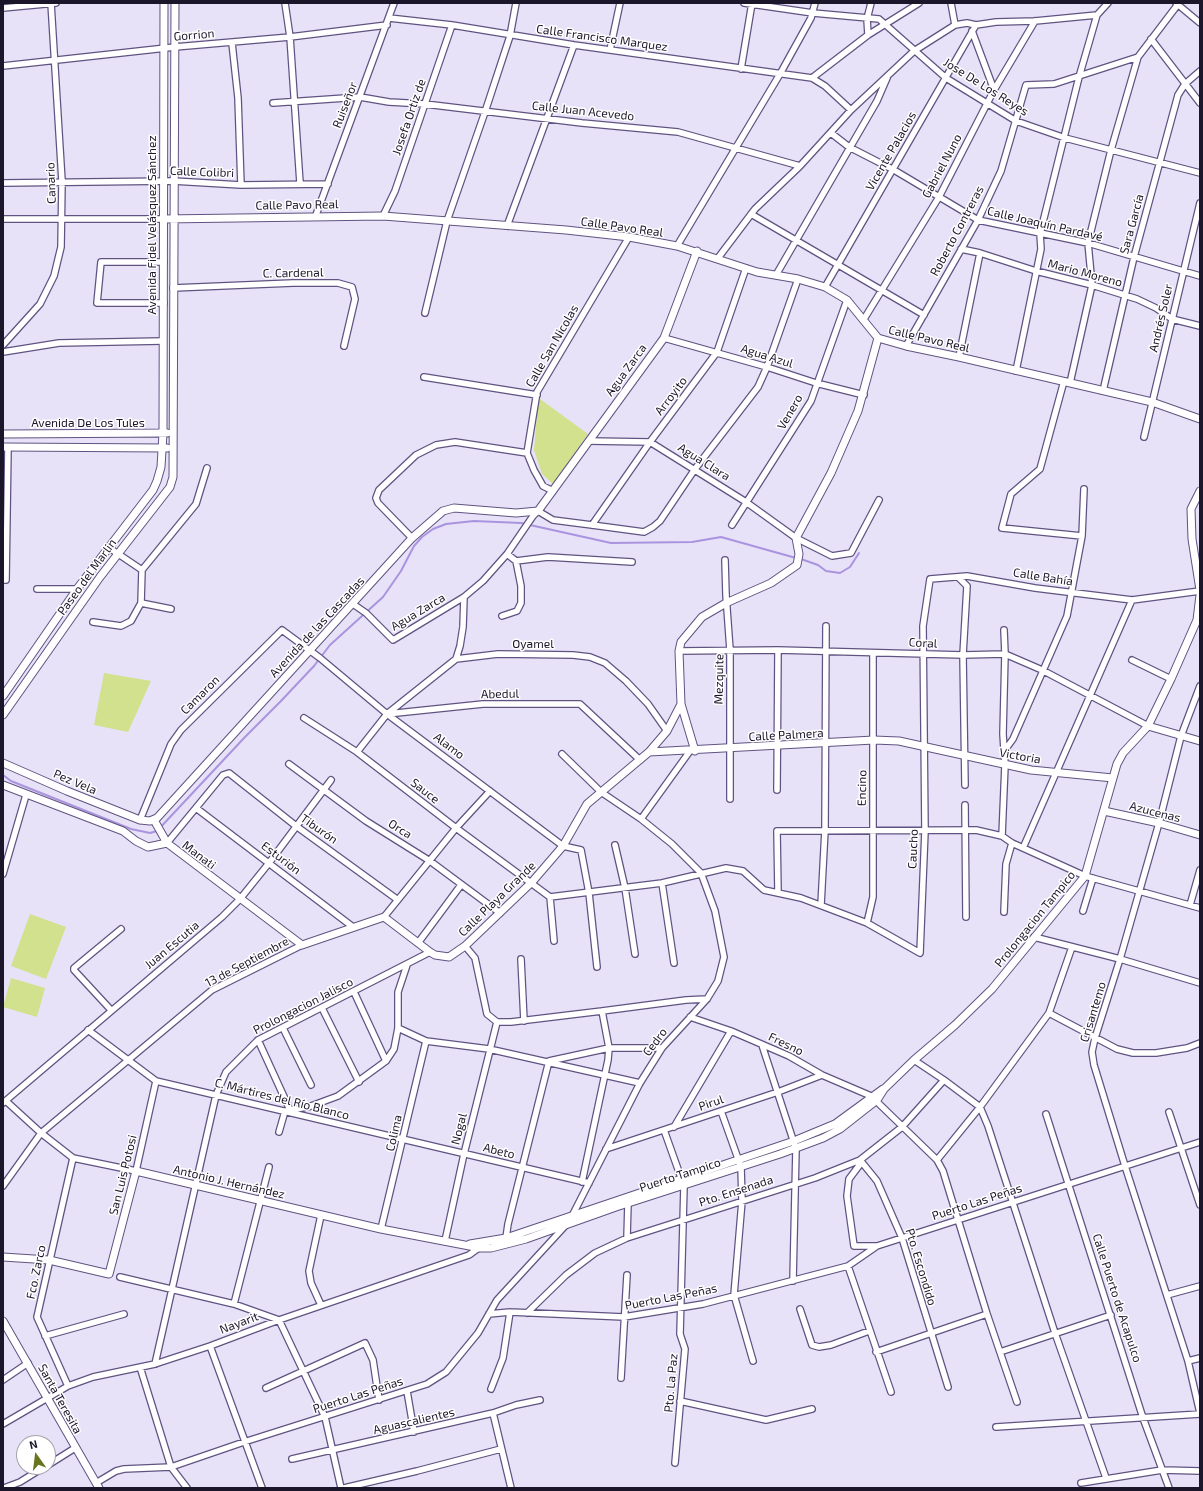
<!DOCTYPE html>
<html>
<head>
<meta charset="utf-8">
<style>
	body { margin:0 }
	#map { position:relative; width:1203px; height:1491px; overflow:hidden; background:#e7e2f8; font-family:"Exo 2",sans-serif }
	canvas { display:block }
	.frame { position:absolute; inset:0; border:4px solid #1c162a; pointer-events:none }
	.north { position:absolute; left:16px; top:1435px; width:40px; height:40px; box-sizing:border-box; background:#fff; border:1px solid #a4a2aa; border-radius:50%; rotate:346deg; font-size:11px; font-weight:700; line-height:16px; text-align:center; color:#1c162a }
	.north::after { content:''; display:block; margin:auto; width:14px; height:18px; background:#68741e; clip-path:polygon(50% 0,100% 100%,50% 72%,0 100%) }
</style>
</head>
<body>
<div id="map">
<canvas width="1203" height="1491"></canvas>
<div class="frame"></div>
<div class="north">N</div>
</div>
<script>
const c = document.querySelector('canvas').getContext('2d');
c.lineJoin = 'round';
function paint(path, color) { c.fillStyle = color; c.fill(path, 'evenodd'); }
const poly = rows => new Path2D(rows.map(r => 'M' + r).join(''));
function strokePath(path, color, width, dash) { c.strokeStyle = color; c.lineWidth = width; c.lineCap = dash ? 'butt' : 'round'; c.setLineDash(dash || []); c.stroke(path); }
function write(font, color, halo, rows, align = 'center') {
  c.font = font + ' "Exo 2",sans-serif'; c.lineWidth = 3; c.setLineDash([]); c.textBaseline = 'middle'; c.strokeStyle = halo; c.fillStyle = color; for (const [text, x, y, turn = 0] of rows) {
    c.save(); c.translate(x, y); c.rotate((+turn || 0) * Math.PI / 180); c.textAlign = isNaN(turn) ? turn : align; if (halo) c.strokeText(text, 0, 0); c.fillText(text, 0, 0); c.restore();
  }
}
const green = poly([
	[540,399,588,434,553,484,542,474,534,450,538,403],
	[104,673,151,681,128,732,94,725],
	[30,914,66,927,46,979,11,966],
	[11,978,45,988,37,1017,3,1007]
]);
const stream = poly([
	[801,559,818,565,826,571,840,573,850,567,859,553],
	[3,775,11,781,131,829,150,833,157,831,245,737,280,702,314,666,330,645,383,597,401,571,414,546,422,537,433,529,446,524,474,521,521,523,611,543,692,542,721,537,796,558]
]);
const minor = poly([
	[285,3,290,37,300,183],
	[744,3,813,13,879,19,946,78,1016,121,1065,138,1200,173],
	[951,3,955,25],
	[1176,3,1200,23],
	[3,8,56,3],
	[389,18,452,25,574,45,812,78,825,86,851,110],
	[972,31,994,90],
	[868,35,867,19,871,3],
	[1151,39,1200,103],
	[232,43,238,98,241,185],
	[610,50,620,3],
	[3,66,175,47,290,37,387,25],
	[741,69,752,3],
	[812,78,868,35,919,3],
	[273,103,360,97,389,102,425,104,582,123,678,132,800,166],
	[831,133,849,147,894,170,978,220,1088,243,1200,276],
	[3,183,173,181,241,185,328,184],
	[751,214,924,315],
	[316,215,394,3],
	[383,216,395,191,452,25],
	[3,219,164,219],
	[507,226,574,45],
	[677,246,780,74,811,18,815,3],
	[961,249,980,253,1036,271,1092,285,1137,299,1156,308,1172,319,1200,326],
	[718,258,755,209,800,166,851,110,914,51,955,25,967,23,976,25,996,22,1035,21,1097,15],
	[164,262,101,262,97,303,164,303],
	[776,275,877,101,887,78],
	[825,287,976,25],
	[173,288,293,283,338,283,352,287,355,299,344,346],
	[425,313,447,221,485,112,510,36,516,3],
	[864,319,939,197,994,90,1035,21],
	[664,338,767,367,816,383,864,395],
	[3,345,40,304,54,276,61,247,62,181,51,3],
	[906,346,978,220,1001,171,1026,85,1054,84,1138,57],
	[3,352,59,343,162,341],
	[959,357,980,253],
	[1016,371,1041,249,1040,234,1079,77,1097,15,1108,3],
	[424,377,537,395],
	[1064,381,1040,469,1011,494,1002,528,1082,536],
	[1070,383,1092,285,1088,243,1111,150,1138,57,1179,3],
	[1103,391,1134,257,1178,95,1185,84,1200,71],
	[1144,437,1200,203],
	[589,441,650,442,746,502,796,538,832,556,851,553,879,500],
	[553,491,543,486,534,470,527,453,537,392,629,237],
	[592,525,650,442,717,352,746,268],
	[732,525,811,401,847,300],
	[412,538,378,503,376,498,379,490,416,455,436,445,455,442,527,453],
	[108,547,142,570],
	[507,554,516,561,548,557,632,562],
	[725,560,726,595,730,650,730,799],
	[958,577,967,586,963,655,965,785],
	[3,580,6,580,8,447],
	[37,589,77,589],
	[141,603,171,609],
	[353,604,366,613,393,640,464,597,483,581,507,554,533,516,538,511,553,520,592,525,644,532,653,527,660,521,695,469,758,387,767,367,798,279],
	[502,616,517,611,521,603,521,586,516,561],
	[93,622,121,626,131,621,141,603,142,570,196,504,207,468],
	[679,651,778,650,963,655,1005,654,1042,670,1148,726],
	[456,659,460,646,463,627,464,597],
	[1132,660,1171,679],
	[1200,686,1181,736,1159,823,1120,959,1095,1038,1092,1052,1094,1065,1125,1166,1188,1361,1200,1413],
	[387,714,483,704,580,704,640,760],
	[304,718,357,752,456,828,550,897,662,883,726,868,743,871,764,890,801,898,867,923,920,953,925,831,923,626,930,579,967,576,1035,588,1132,600,1200,591],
	[1005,750,1013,739,1067,616,1082,536,1084,489],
	[357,752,387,714,456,659,498,654,573,655,590,657,605,663,626,681,648,704,667,731],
	[562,754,601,792,641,819,672,844,701,873,715,911,724,957,718,981,707,999,662,1048,640,1083,571,1218],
	[289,764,366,821,430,861,500,913],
	[777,790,778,650],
	[965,805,966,917],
	[196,808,353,927],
	[641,819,690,751],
	[140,820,171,744,181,730,282,630,320,658,387,714,563,846,581,850,589,893,597,967],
	[1002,836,1005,765,1003,734,1005,654,1004,630],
	[167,843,223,775,229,773,296,826,398,900],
	[615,845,625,888,635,954],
	[1023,848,1132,600],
	[3,874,26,795],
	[662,883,674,963],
	[778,892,777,831,976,830,1002,836,1012,843,1085,876,1200,908],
	[550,897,554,941],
	[821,905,825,830,826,626],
	[1190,905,1200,870],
	[1083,911,1093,878],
	[1004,912,1006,864,1012,843],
	[384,917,456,828,490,791],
	[867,923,873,897,873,653],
	[1034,937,1120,959,1200,983],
	[418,943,461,885],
	[465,946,475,958,487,1014,497,1022,511,1022,602,1011,686,1000,707,999],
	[521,959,524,1021],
	[354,992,386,1061],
	[322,1008,359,1082],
	[111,1010,74,970,74,968,121,929],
	[1049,1013,1117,1049,1133,1053,1156,1053,1187,1048,1200,1043],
	[690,1017,731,1031,789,1056,822,1075,871,1096,937,1160,943,1171,987,1314,1017,1402],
	[283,1028,311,1085],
	[398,1028,426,1041,489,1049,640,1083],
	[88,1030,156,1081,589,1183],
	[258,1040,290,1110],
	[762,1045,796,1149,793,1281],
	[914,1060,944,1080,980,1107,988,1126,1055,1333,1106,1478],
	[6,1101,41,1133,73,1158,136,1171,156,1081],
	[3,1103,222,917,240,899,269,863,331,780],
	[287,1111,311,1106,338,1096,386,1061,394,1049,398,1028,398,992,407,965],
	[721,1111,741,1167,742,1201,734,1295,753,1361],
	[1169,1112,1200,1205],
	[1046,1114,1143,1418,1169,1488],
	[674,1127,731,1031],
	[664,1130,684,1186,680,1334,685,1349,675,1463],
	[279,1132,285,1111],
	[606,1149,778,1092,822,1075],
	[860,1160,877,1181,902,1238,948,1387],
	[937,1160,980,1107,1049,1013,1072,947],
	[861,1163,849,1179,847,1196,854,1246,877,1246],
	[582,1182,608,1060,609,1048,602,1011],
	[3,1186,41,1133,212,990,302,945],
	[321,1215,309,1271,311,1283,321,1305],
	[381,1229,426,1041],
	[506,1238,508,1224,549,1061,609,1048,662,1048],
	[627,1238,628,1203],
	[445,1241,464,1154,497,1022],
	[848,1266,891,1392],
	[120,1277,234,1304,279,1320,325,1417,341,1488],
	[1167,1295,1200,1286],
	[234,1304,269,1167],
	[800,1309,812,1345,819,1347,831,1345,869,1331],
	[527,1313,566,1275,595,1253,627,1238,815,1178,860,1160,902,1127,944,1080],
	[489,1314,510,1312,624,1317,703,1304,848,1266,877,1246,1200,1142],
	[45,1336,124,1314],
	[210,1346,262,1488],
	[876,1352,987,1314],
	[1000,1352,1111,1315],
	[1188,1361,1200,1358],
	[155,1364,216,1095,226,1072,258,1040,430,952],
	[140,1367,171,1467,187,1488],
	[621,1378,627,1275],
	[3,1380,28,1363],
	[68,1386,37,1317,73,1158],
	[266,1388,365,1343,373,1360,379,1400],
	[491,1389,503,1358,510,1312],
	[407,1391,414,1432],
	[680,1401,766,1420,812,1409],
	[493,1413,511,1488],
	[3,1424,68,1386,93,1377,155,1364,210,1346,279,1320,469,1255,480,1247],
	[996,1427,1200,1414],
	[292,1459,493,1413,516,1405,540,1400],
	[48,1465,75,1448],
	[96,1483,116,1471,124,1469,171,1467,244,1442,427,1384,446,1372,478,1333,497,1300,565,1226],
	[1081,1483,1162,1470,1200,1471],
	[4,1488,20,1482,44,1467],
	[344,1488,417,1471,501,1449]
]);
const tertiary = poly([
	[164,219,383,216,566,230,629,237,677,246,757,272,798,279,825,287,847,300,878,338,906,346,959,357,1152,402,1200,419],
	[3,434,167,433],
	[3,447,167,448],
	[1200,491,1191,509,1192,539,1200,590],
	[3,696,77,589,153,490,157,481,161,467,163,433,164,3],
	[681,704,695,751],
	[3,715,100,577,170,487,173,477,175,3],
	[1148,726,1200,741],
	[649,752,874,740,899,741,1031,770,1113,778],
	[3,763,67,791,140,820,150,821,157,818,412,538,443,511,454,508,516,513,538,511,664,338,697,251],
	[3,785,123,831,136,841,148,847,167,843],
	[1104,811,1159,823,1200,835],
	[154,820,167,843,302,945,384,917,430,952,435,955,449,957,465,946,532,882,563,846,587,804,649,752,667,731,681,704,679,651,681,642,702,617,726,603,771,583,797,565,799,554,796,538,831,473,858,411,878,338],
	[470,1244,506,1238,794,1141,835,1124,883,1089],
	[3,1257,49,1260,109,1274,136,1171,381,1229,480,1248,491,1248,526,1239,616,1207,780,1154,823,1138,840,1129,877,1100,884,1089,914,1060,955,1025,992,989,1085,876,1117,764,1123,753,1148,726,1171,679,1197,620,1200,595],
	[3,1321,99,1488]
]);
const streetNames = [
	["Gorrion",194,35,-5],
	["Calle Francisco Marquez",602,38,8],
	["Jose De Los Reyes",986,87,32],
	["Ruiseñor",345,105,-69],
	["Calle Juan Acevedo",583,111,6],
	["Josefa Ortiz de",409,117,-71],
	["Vicente Palacios",891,151,-60],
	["Gabriel Nuno",942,166,-62],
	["Calle Colibri",202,172,2],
	["Canario",51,183,-92],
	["Calle Pavo Real",297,205,-1],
	["Calle Joaquín Pardavé",1045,224,13],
	["Sara García",1132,224,-75],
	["Avenida Fidel Velásquez Sánchez",152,225,-90],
	["Calle Pavo Real",622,227,8],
	["Roberto Contreras",957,231,-62],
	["C. Cardenal",293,273,-1],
	["Mario Moreno",1085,273,15],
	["Andrés Soler",1161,318,-77],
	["Calle Pavo Real",929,339,13],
	["Calle San Nicolas",552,346,-60],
	["Agua Azul",767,356,17],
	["Agua Zarca",626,370,-54],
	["Arroyito",671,396,-53],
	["Venero",790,412,-60],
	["Avenida De Los Tules",88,423],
	["Agua Clara",704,462,32],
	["Paseo del Marlin",87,577,-54],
	["Calle Bahía",1043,577,9],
	["Agua Zarca",418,612,-31],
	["Avenida de las Cascadas",317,627,-47],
	["Coral",923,643,3],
	["Oyamel",533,644],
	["Mezquite",719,679,-89],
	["Abedul",500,694,-1],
	["Camaron",200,695,-45],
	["Calle Palmera",786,735,-3],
	["Alamo",449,746,37],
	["Victoria",1020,756,10],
	["Pez Vela",75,782,23],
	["Encino",862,788,-89],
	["Sauce",425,791,38],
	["Azucenas",1155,812,14],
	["Tiburón",319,829,35],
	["Orca",400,829,32],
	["Caucho",913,849,-88],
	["Manati",199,855,37],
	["Esturión",281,858,37],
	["Calle Playa Grande",497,899,-44],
	["Prolongacion Tampico",1035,919,-51],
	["Juan Escutia",172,945,-40],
	["13 de Septiembre",247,962,-28],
	["Prolongacion Jalisco",303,1006,-27],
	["Crisantemo",1093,1012,-73],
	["Cedro",655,1042,-53],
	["Fresno",786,1044,26],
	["C. Mártires del Río Blanco",282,1099,14],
	["Pirul",711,1103,-19],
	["Nogal",459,1129,-76],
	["Colima",394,1133,-77],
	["Abeto",499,1151,14],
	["San Luis Potosi",123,1175,-76],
	["Puerto Tampico",680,1175,-18],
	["Antonio J. Hernández",229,1182,13],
	["Pto. Ensenada",736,1191,-18],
	["Puerto Las Peñas",977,1202,-18],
	["Pto. Escondido",921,1267,73],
	["Fco. Zarco",36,1272,-78],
	["Puerto Las Peñas",671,1297,-11],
	["Calle Puerto de Acapulco",1117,1298,72],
	["Nayarit",239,1323,-21],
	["Pto. La Paz",671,1383,-85],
	["Puerto Las Peñas",358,1395,-18],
	["Santa Teresita",60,1399,61],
	["Aguascalientes",414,1421,-13]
];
paint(green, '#d2e18d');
strokePath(stream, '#aa94df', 2);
strokePath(minor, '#615381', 8);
strokePath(tertiary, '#615381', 9);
strokePath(minor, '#fff', 5.5);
strokePath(tertiary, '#fff', 7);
write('12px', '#1c162a', '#fff', streetNames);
</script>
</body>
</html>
